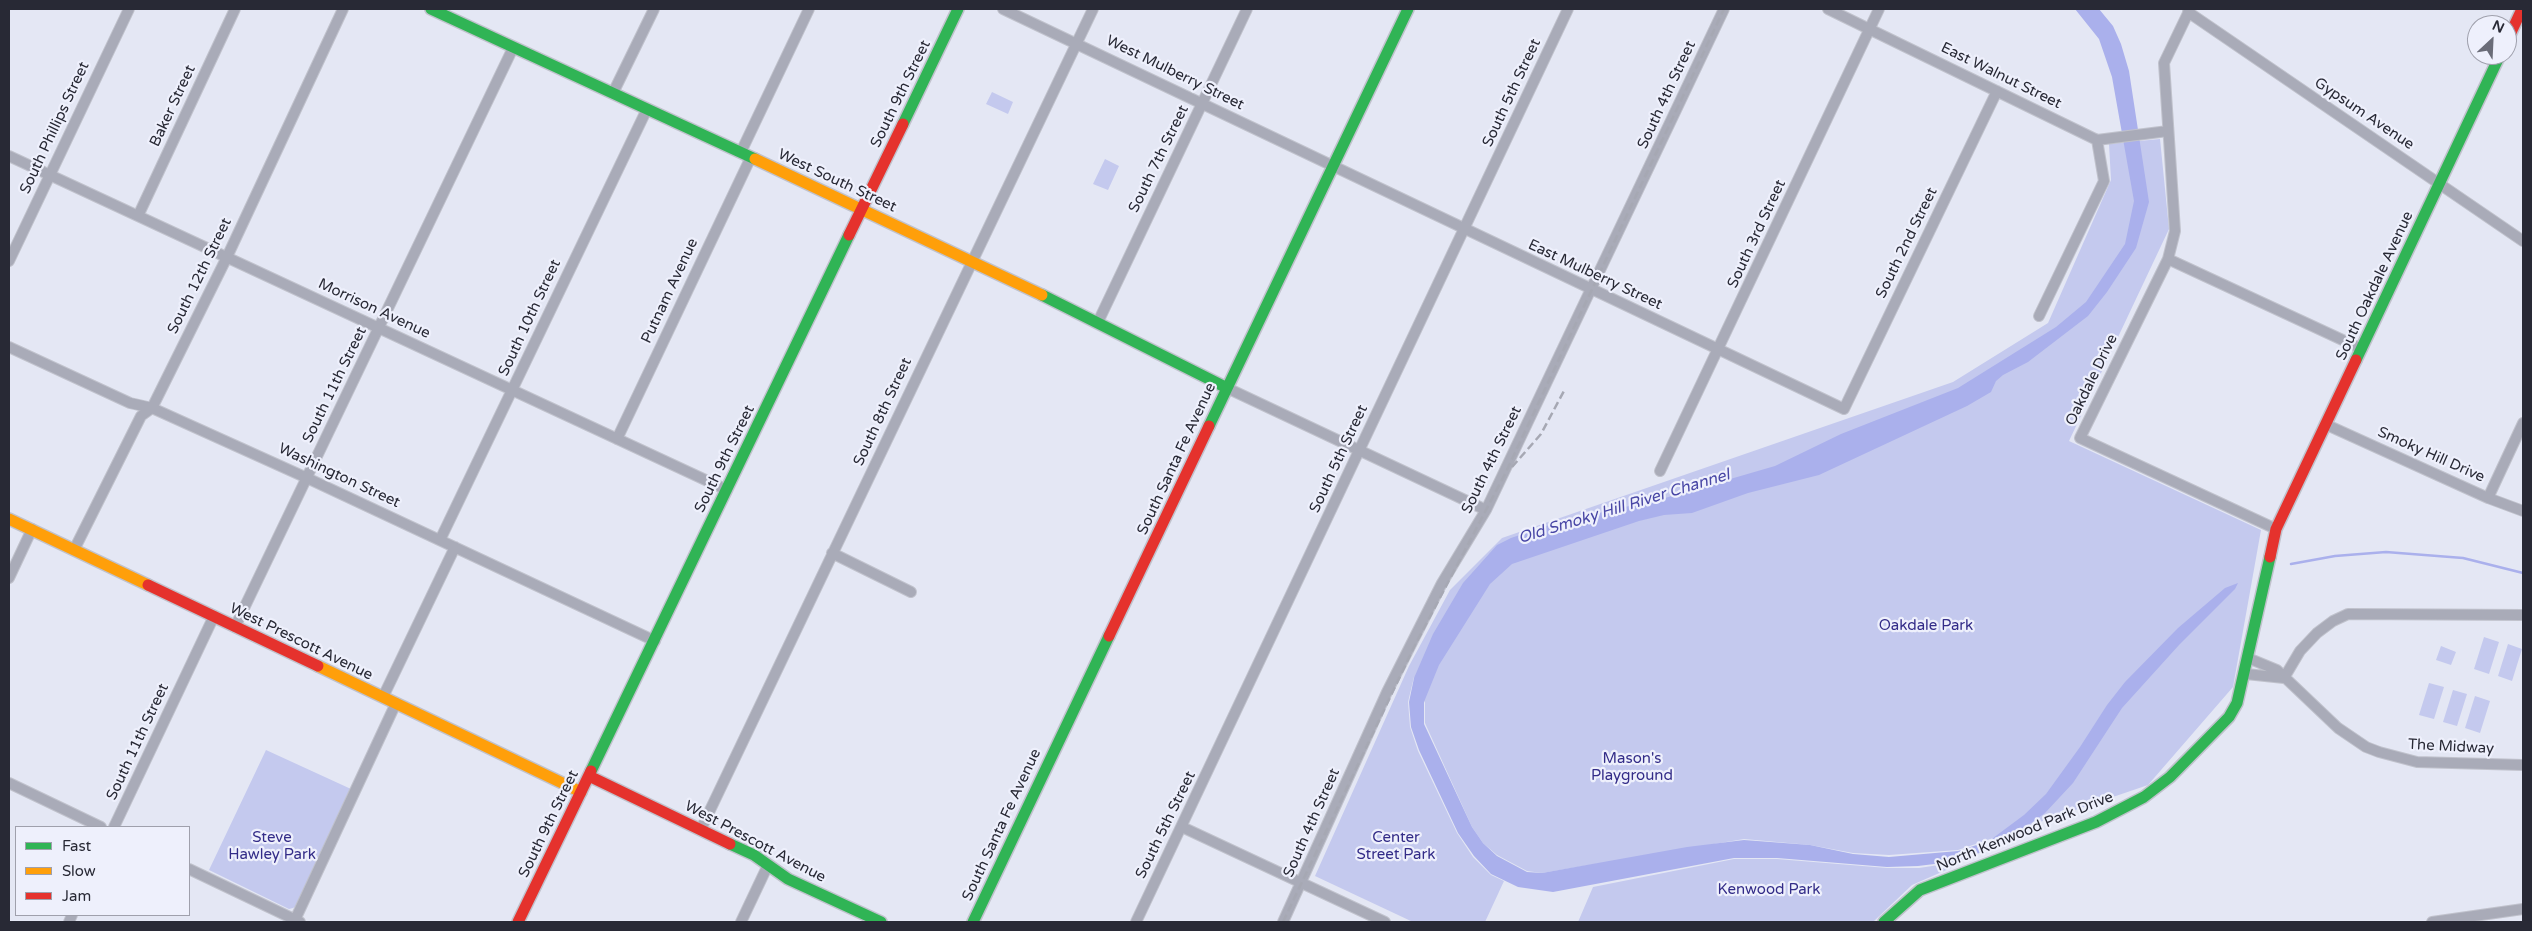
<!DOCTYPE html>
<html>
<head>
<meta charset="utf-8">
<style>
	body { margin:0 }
	#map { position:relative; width:2532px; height:931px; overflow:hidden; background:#e4e7f4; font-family:"Varela Round",sans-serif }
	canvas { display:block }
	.frame { position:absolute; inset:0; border:10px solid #282935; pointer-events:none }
	.legend { position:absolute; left:15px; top:826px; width:175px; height:90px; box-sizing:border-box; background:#eef0fc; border:1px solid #9fa0ac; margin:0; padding:6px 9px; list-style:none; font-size:15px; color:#282935 }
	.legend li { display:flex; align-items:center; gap:10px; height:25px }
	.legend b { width:25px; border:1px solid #9fa0ac }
	.north { position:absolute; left:2467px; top:15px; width:50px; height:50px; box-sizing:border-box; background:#eef0fc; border:1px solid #9fa0ac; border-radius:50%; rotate:25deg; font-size:14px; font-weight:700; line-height:20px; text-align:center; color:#282935 }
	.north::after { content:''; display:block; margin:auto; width:18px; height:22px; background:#6a6c78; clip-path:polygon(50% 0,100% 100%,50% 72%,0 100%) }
</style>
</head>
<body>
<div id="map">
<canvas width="2532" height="931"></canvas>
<div class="frame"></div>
<ul class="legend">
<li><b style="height:6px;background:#30b455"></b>Fast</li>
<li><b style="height:6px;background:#ff9f0a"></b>Slow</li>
<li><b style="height:6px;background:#e5322d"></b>Jam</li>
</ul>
<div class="north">N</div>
</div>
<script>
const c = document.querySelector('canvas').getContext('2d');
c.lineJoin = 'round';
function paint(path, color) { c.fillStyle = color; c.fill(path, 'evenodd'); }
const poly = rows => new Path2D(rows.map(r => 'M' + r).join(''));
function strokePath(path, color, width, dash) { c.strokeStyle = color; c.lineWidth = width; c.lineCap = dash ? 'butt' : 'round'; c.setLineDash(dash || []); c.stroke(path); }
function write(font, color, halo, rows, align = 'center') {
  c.font = font + ' "Varela Round",sans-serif'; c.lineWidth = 4.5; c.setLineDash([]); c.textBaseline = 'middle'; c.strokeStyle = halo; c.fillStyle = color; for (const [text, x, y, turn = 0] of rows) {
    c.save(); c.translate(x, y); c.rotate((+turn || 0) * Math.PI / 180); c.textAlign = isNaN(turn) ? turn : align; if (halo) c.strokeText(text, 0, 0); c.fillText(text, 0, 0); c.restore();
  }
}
const green = poly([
	[992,92,1013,102,1008,114,986,104],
	[2160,139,2169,229,2069,441,2261,530,2233,687,2148,785,1958,850,1889,855,1853,853,1810,845,1744,839,1542,873,1527,871,1497,855,1483,843,1472,827,1425,723,1425,703,1414,677,1408,702,1410,727,1418,751,1457,833,1473,857,1491,875,1504,881,1485,922,1413,922,1315,876,1409,666,1450,590,1502,538,1953,382,2048,323,2111,180,2109,144],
	[1105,159,1119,166,1108,190,1093,184],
	[2484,637,2499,642,2489,674,2474,669],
	[2508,644,2522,649,2512,681,2498,676],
	[2441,646,2456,652,2451,665,2436,660],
	[2429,683,2444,687,2434,719,2419,715],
	[2453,690,2467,694,2457,726,2443,722],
	[2475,696,2490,701,2480,733,2465,728],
	[266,750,351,789,298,905,293,908,289,909,209,870],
	[1734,859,1777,859,1887,868,1919,868,1959,862,1960,864,1912,885,1873,922,1578,922,1593,887]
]);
const water = poly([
	[2075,9,2099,9,2113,26,2121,44,2129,71,2149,202,2136,248,2107,292,2088,316,2028,362,2003,375,1996,381,1991,392,1967,406,1819,475,1748,493,1692,513,1664,515,1639,521,1512,564,1490,584,1439,665,1424,702,1424,724,1472,827,1483,843,1497,856,1527,872,1542,873,1687,847,1744,840,1810,845,1853,854,1889,857,1958,851,1989,841,2024,815,2046,794,2080,747,2107,705,2125,682,2178,628,2225,588,2238,583,2235,589,2179,645,2122,708,2073,783,2045,813,2002,844,1959,861,1918,866,1887,867,1777,858,1734,858,1553,892,1518,887,1491,874,1474,856,1458,833,1419,750,1411,727,1409,702,1414,678,1433,634,1463,583,1497,545,1511,538,1558,522,1665,498,1775,466,1841,434,1958,388,2056,327,2086,302,2125,244,2134,201,2112,77,2099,39]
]);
const stream = poly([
	[2291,564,2335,556,2386,552,2463,558,2523,573]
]);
const street = poly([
	[1003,9,1844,409,1997,91],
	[1828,9,2097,140,2168,131],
	[2190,9,2164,63,2175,231,2168,259,2080,438,2276,529],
	[2188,12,2523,241],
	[613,93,654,9],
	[741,152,809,9],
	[9,156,727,490],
	[138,216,235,9],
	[2168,259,2362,349],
	[9,261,129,9],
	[2039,316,2104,181,2097,140],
	[1098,322,1247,9],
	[9,347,130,403,152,408,307,478,655,641],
	[1227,388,1486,510],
	[2327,425,2488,498,2523,511],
	[617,439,751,157],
	[1660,471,1879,9],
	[2488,498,2523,423],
	[440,540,647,109],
	[74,550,141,416,152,408,227,257,343,9],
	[832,553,911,592],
	[9,578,32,529],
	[235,627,513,48],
	[2248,658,2277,670,2338,728,2366,747,2379,752,2417,762,2523,765],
	[2246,674,2284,678],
	[2284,678,2300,651,2317,633,2333,621,2348,614,2523,615],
	[383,697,455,547],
	[9,783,101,827],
	[114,827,214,616],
	[1182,827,1385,922],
	[701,829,1093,9],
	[189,869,300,922],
	[69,922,72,915],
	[294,922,396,703],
	[741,922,768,865],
	[1136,922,1568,9],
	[1283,922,1387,692,1442,583,1486,510,1724,9],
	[2432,922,2523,909]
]);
const fast = poly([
	[431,9,755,159],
	[903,124,958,9],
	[1042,295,1227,388],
	[2356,360,2500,55],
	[1209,426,1408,9],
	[591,771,849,235],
	[730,844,754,855,788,879,881,922],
	[973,922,1109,636],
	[1884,922,1920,890,2096,822,2144,797,2170,777,2229,717,2237,703,2270,557]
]);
const slow = poly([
	[755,159,1042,295],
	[9,519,148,585],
	[318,666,581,792]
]);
const jam = poly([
	[2507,41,2522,9],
	[849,235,903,124],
	[2270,557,2276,529,2356,360],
	[148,585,318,666],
	[1109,636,1209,426],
	[589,776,730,844],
	[518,922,591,771]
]);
const rail = poly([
	[1512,467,1541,434,1565,389],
	[1283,922,1414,647,1505,474,1724,9]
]);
const streetNames = [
	["West Mulberry Street",1175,73,26],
	["East Walnut Street",2001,76,26],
	["South 5th Street",1512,93,-65],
	["South 9th Street",901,94,-64],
	["South 4th Street",1667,95,-65],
	["Baker Street",173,106,-65],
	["Gypsum Avenue",2364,114,34],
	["South Phillips Street",55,128,-65],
	["South 7th Street",1159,159,-64],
	["West South Street",837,181,25],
	["South 3rd Street",1757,234,-65],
	["South 2nd Street",1907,243,-64],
	["East Mulberry Street",1595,275,25],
	["South 12th Street",200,276,-64],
	["South Oakdale Avenue",2375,286,-65],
	["Putnam Avenue",670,291,-65],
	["Morrison Avenue",374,309,25],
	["South 10th Street",530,318,-65],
	["Oakdale Drive",2092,380,-64],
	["South 11th Street",335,385,-64],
	["South 8th Street",883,412,-65],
	["Smoky Hill Drive",2431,455,24],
	["South 9th Street",725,459,-64],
	["South Santa Fe Avenue",1177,459,-65],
	["South 5th Street",1339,459,-65],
	["South 4th Street",1492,460,-64],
	["Washington Street",339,476,25],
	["West Prescott Avenue",301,642,26],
	["South 11th Street",138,742,-65],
	["The Midway",2451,747,3],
	["South 4th Street",1312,823,-66],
	["South 9th Street",549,824,-64],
	["South Santa Fe Avenue",1002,825,-65],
	["South 5th Street",1166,825,-64],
	["North Kenwood Park Drive",2025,832,-22],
	["West Prescott Avenue",755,842,28]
];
const parkNames = [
	["Oakdale Park",1926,626],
	["Mason's",1632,759],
	["Playground",1632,776],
	["Steve",272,838],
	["Hawley Park",272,855],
	["Center",1396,838],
	["Street Park",1396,855],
	["Kenwood Park",1769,890]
];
const waterNames = [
	["Old Smoky Hill River Channel",1624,507,-17]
];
paint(green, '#c4c9ee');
paint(water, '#aab0ec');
strokePath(stream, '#aab0ec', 2.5);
strokePath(street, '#c0c2cc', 12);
strokePath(fast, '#c0c2cc', 14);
strokePath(slow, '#c0c2cc', 14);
strokePath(jam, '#c0c2cc', 14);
strokePath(street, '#a9abb8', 10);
strokePath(fast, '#30b455', 11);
strokePath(slow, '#ff9f0a', 11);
strokePath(jam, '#e5322d', 11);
strokePath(rail, '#a6a8b3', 2.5, [8, 4]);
write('15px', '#282935', '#eef0fc', streetNames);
write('15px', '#332c88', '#eef0fc', parkNames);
write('italic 16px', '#4846a5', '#eef0fc', waterNames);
</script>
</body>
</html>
